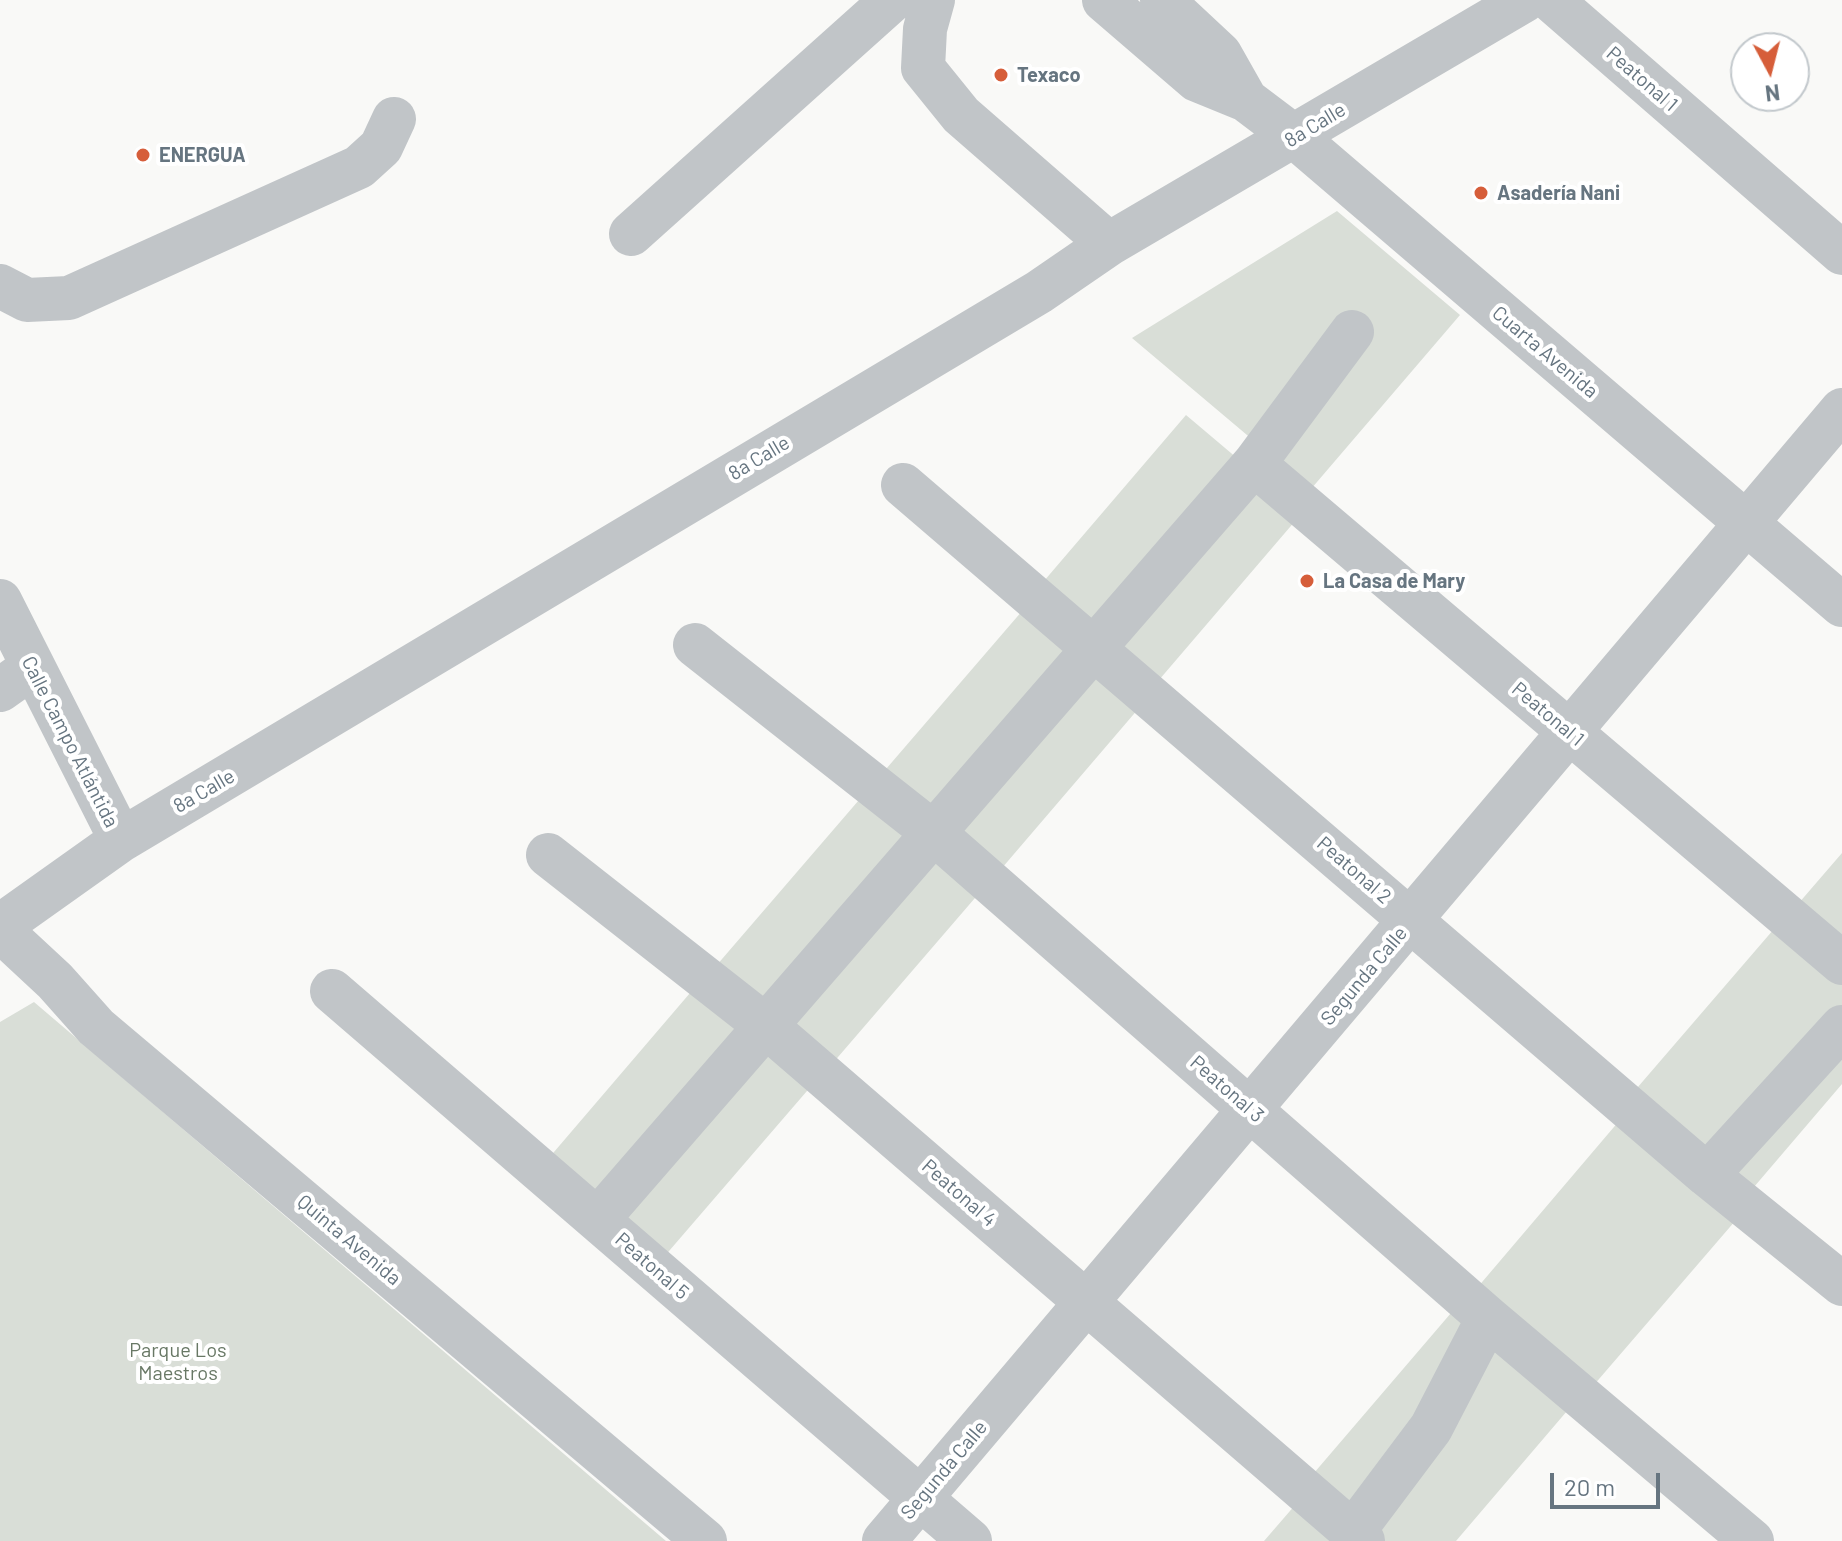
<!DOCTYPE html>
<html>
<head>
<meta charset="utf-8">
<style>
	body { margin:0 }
	#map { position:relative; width:1842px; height:1541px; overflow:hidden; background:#f9f9f7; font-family:Barlow,sans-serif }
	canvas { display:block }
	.north { position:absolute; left:1730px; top:32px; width:80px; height:80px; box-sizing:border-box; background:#fff; border:2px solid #c2c8cc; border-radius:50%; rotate:173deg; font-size:22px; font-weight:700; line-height:32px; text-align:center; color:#667580 }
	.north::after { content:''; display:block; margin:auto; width:28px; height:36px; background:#d65e3a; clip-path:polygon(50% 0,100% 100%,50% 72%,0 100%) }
	.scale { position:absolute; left:1550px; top:1473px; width:110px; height:36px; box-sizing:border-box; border:4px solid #667580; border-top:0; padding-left:10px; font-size:24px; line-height:28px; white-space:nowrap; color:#667580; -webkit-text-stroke:6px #fff; paint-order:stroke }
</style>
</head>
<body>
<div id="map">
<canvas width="1842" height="1541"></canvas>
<div class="north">N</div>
<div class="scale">20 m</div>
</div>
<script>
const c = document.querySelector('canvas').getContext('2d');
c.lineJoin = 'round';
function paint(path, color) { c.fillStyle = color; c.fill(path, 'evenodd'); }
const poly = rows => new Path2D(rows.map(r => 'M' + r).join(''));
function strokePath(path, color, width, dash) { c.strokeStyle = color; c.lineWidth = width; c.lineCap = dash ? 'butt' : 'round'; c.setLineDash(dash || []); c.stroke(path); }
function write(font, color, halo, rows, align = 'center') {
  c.font = font + ' Barlow,sans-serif'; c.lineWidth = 8; c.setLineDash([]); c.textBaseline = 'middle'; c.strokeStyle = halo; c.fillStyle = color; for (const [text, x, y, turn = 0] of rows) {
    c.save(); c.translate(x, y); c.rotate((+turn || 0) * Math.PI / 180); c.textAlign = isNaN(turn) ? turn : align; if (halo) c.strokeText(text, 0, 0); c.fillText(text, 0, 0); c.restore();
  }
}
const green = poly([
	[1337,211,1460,315,1311,489,1132,338],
	[1186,415,1302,513,1153,687,1038,588],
	[1029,603,1145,701,996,875,880,776],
	[865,793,981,891,832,1064,716,966],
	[1842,853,1842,942,1798,904],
	[1780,922,1842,975,1842,1084,1748,1194,1631,1095],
	[696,986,813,1084,663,1258,548,1159],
	[34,1002,666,1541,0,1541,0,1022],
	[1625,1114,1742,1213,1593,1386,1477,1288],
	[1457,1306,1573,1404,1456,1541,1381,1541,1308,1480],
	[1296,1504,1340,1541,1264,1541]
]);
const minor = poly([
	[933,0,925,29,923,68,961,115,1109,244],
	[1104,0,1197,80,1246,100,1295,137,1842,605],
	[1162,0,1220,54,1246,100],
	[1551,0,1842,253],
	[631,234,892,0],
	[0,286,27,300,69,298,359,167,381,147,394,119],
	[1254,464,1842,963],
	[903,485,1707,1175,1842,1284],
	[0,601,121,840],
	[695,645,935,834,1488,1318,1752,1541],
	[0,690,31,668],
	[548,855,766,1026,1363,1541],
	[0,926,121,840,1039,292,1109,244,1525,0],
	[0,930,55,981,96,1027,705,1541],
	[332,991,970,1541],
	[1707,1175,1842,1027],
	[598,1219,1254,464,1352,332],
	[1353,1532,1431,1428,1488,1318],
	[884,1541,1842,410]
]);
const markers = [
	[1001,75,8,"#d65e3a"],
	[143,155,8,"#d65e3a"],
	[1481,193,8,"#d65e3a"],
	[1307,581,8,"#d65e3a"]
];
const poiNames = [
	["Texaco",1017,75],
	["ENERGUA",159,155],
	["Asadería Nani",1497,193],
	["La Casa de Mary",1323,581]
];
const streetNames = [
	["Peatonal 1",1642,79,41],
	["8a Calle",1315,125,-31],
	["Cuarta Avenida",1545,352,40],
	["8a Calle",759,458,-31],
	["Peatonal 1",1548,714,40],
	["Calle Campo Atlántida",70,742,63],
	["8a Calle",204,791,-30],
	["Peatonal 2",1354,870,41],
	["Segunda Calle",1364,976,-50],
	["Peatonal 3",1227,1089,41],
	["Peatonal 4",959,1193,41],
	["Quinta Avenida",349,1240,40],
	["Peatonal 5",652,1266,41],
	["Segunda Calle",944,1470,-50]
];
const parkNames = [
	["Parque Los",178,1350],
	["Maestros",178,1373]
];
paint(green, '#d9ded7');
strokePath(minor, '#c1c5c8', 44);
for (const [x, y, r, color] of markers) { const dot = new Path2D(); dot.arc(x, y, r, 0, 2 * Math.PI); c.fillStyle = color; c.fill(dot); strokePath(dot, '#fff', 3); }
write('bold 20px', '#667580', '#fff', poiNames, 'left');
write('20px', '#667580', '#fff', streetNames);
write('20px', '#687865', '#fff', parkNames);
</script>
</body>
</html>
